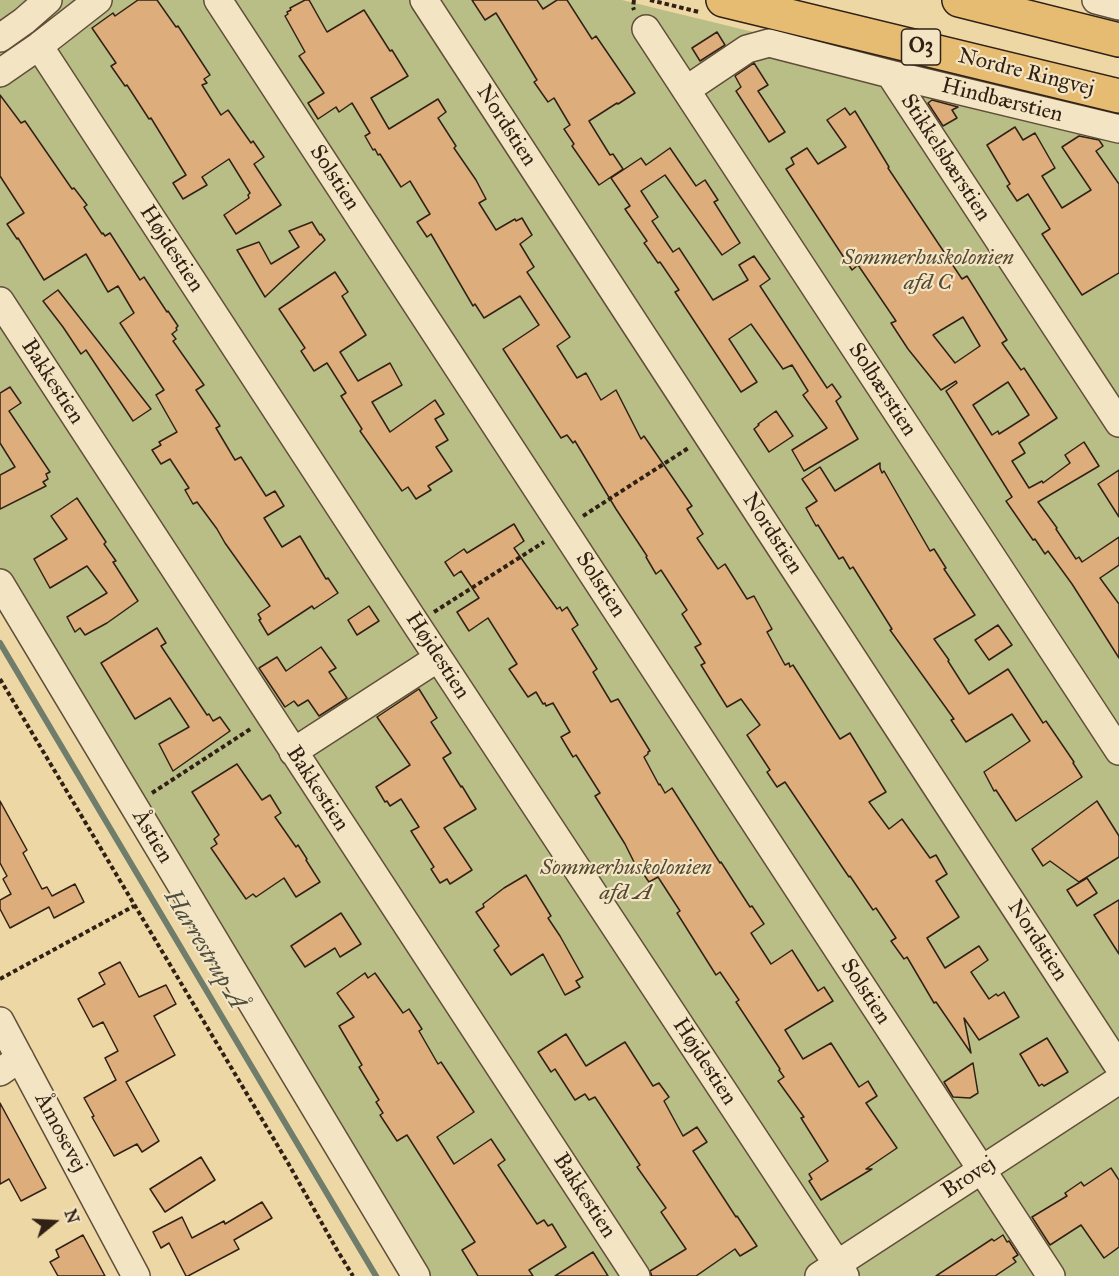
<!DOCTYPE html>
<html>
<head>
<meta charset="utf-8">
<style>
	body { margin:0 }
	#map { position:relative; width:1119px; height:1276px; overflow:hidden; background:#edd7a5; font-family:"IM FELL Great Primer",serif }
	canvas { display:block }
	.north { position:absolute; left:24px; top:1192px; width:60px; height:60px; -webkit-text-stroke:4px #f3e5c4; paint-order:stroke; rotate:72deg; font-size:16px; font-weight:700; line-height:24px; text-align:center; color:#312115 }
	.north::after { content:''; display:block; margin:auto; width:21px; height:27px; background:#312115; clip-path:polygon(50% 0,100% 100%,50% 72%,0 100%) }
</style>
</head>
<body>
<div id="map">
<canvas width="1119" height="1276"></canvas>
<div class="north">N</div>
</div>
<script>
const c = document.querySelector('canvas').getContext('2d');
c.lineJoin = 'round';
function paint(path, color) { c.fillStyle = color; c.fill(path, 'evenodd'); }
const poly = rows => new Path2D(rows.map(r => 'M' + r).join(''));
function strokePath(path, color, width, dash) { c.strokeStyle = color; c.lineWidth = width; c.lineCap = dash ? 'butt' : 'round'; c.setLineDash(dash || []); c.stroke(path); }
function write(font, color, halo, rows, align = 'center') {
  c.font = font + ' "IM FELL Great Primer",serif'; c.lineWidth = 4.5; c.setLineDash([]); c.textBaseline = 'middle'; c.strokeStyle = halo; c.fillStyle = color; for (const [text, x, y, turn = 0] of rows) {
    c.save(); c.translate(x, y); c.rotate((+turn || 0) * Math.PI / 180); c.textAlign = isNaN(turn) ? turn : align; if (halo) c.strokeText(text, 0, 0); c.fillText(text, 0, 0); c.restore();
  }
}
const green = poly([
	[0,0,622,0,1119,121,1119,1276,410,1276,0,599]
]);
const stream = poly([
	[0,643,376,1276]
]);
const building = poly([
	[138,0,157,0,176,27,178,26,210,75,204,79,207,83,202,85,221,115,228,110,251,143,253,141,264,157,254,164,281,205,236,234,224,215,249,198,248,195,250,193,229,159,202,177,207,185,183,199,173,183,186,175,151,118,149,119,127,85,125,86,111,66,116,63,92,28,113,13,115,16,138,0],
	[305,0,309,0,327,32,364,10,390,51,392,50,408,76,371,98,389,129,438,99,446,112,438,118,456,146,454,148,476,180,486,199,479,203,496,230,515,219,516,221,522,218,532,235,520,244,534,267,527,272,570,337,557,346,577,378,586,373,601,400,616,390,641,439,644,436,692,506,687,509,703,534,697,538,718,569,725,564,747,599,754,596,772,629,767,632,785,665,789,663,790,667,793,665,840,739,850,733,886,792,869,802,889,829,902,819,930,858,936,855,947,874,936,881,959,917,927,938,945,968,979,946,988,960,971,972,989,999,996,994,998,996,1004,992,1019,1017,979,1040,964,1018,971,1053,936,1002,934,1003,907,957,904,959,891,941,896,938,876,908,873,910,850,876,849,877,785,782,777,787,767,772,770,770,747,735,760,725,741,699,727,707,701,665,705,663,695,647,701,644,682,614,687,610,661,570,656,574,646,557,647,556,616,509,575,441,573,443,567,435,561,438,503,349,539,325,520,296,484,318,475,304,473,306,431,234,427,237,417,222,430,214,410,181,401,187,380,154,378,155,375,149,373,150,365,136,370,133,352,103,339,112,336,107,318,119,308,103,324,93,299,56,305,52,285,16,288,14,287,12,291,10,290,8,305,0],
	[472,0,537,0,543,9,557,0,567,0,592,39,596,36,635,93,618,104,617,103,589,121,610,155,613,154,623,169,599,185,572,146,574,144,564,129,570,125,554,98,548,102,534,82,537,80,496,13,485,20,472,0],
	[717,32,725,45,700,61,692,48,717,32],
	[754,63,768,85,758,91,785,132,769,142,736,91,741,87,735,76,754,63],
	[0,95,21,123,25,121,72,189,74,188,87,205,84,207,102,234,103,233,105,236,110,233,140,280,144,277,167,312,168,311,178,326,176,328,177,330,172,334,176,339,173,341,204,385,196,390,220,426,216,428,235,460,241,457,266,496,275,491,284,506,264,518,282,547,300,536,326,579,328,578,338,593,314,609,312,606,268,635,259,620,261,619,258,614,270,606,225,543,217,529,197,502,193,504,185,490,189,488,170,459,161,464,152,450,161,445,159,442,177,432,156,395,164,390,120,323,134,313,118,286,108,292,86,254,44,280,18,238,17,239,7,224,24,213,0,176,0,95],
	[932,100,958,107,952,110,957,118,943,126,928,103,932,100],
	[845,108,850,115,855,111,889,167,888,168,962,279,967,276,1007,340,1002,343,1021,370,1024,368,1057,418,1019,443,1025,453,1012,461,1029,488,1042,481,1043,483,1070,463,1065,455,1084,442,1099,466,1038,502,1057,528,1056,529,1076,559,1079,557,1082,562,1119,537,1119,565,1100,578,1119,604,1119,658,1072,584,1048,551,1045,554,1035,539,1033,540,1006,501,1012,497,946,391,957,383,956,381,941,390,908,349,891,323,896,321,858,265,852,270,786,169,794,164,791,158,807,148,818,164,846,147,827,120,845,108],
	[963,317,980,346,955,363,933,335,963,317],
	[1008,382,1029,415,999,434,998,431,992,435,973,405,1008,382],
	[1015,127,1023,140,1035,133,1055,168,1042,176,1062,208,1091,190,1062,147,1079,136,1099,140,1103,146,1096,151,1119,184,1119,273,1082,295,1042,234,1050,229,1028,194,1017,201,1007,186,1010,184,987,145,1015,127],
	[670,148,696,186,705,180,718,200,714,202,740,243,722,255,665,175,641,191,658,217,652,221,673,252,679,248,713,300,748,280,739,265,754,256,770,279,760,286,827,388,832,384,841,397,836,401,858,439,804,471,792,450,827,428,803,395,808,391,792,365,783,369,751,324,729,339,757,382,741,392,675,292,679,290,660,262,658,263,647,247,644,243,647,241,625,209,630,206,611,178,641,158,646,165,670,148],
	[312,222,320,235,321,234,325,240,265,297,237,250,259,242,271,264,299,247,289,231,312,222],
	[335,272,348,292,342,296,366,335,340,352,358,381,390,363,402,385,372,402,390,432,435,400,444,414,435,419,448,440,436,447,452,471,428,486,431,490,416,499,408,487,402,491,360,431,362,429,341,396,346,393,327,363,314,371,301,351,305,348,279,309,335,272],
	[58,290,151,409,133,421,86,350,81,354,63,327,43,301,58,290],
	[10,387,21,403,9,411,50,472,46,474,48,479,43,482,46,486,0,509,0,475,15,467,0,443,0,393,10,387],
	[776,411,793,436,769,452,754,429,759,425,758,424,776,411],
	[880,463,880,468,882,473,884,471,930,551,934,549,946,568,944,569,975,615,934,639,949,660,948,661,969,694,1008,669,1043,723,1046,721,1074,762,1073,763,1082,777,1016,821,996,790,994,791,984,772,1030,741,1012,714,966,742,951,720,954,719,890,630,892,629,853,567,850,569,843,557,839,559,818,525,816,526,806,508,817,501,802,479,820,467,835,491,880,463],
	[1119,470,1119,517,1098,484,1119,470],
	[77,498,106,542,104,544,116,561,113,562,138,601,107,623,85,635,80,628,75,632,67,617,107,593,87,566,50,588,34,559,67,539,51,516,77,498],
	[514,524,524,541,514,548,557,609,560,607,562,611,567,607,578,625,572,629,597,669,593,672,611,702,618,699,650,751,648,752,648,754,644,757,659,785,660,784,665,793,672,788,720,863,721,862,750,907,752,906,764,924,751,933,771,964,792,950,818,991,824,987,833,1001,785,1030,803,1059,831,1043,859,1087,868,1081,877,1096,866,1103,897,1148,866,1169,872,1169,821,1200,809,1181,812,1179,809,1174,828,1161,801,1118,804,1117,778,1081,784,1077,779,1070,780,1069,736,1002,739,1000,720,972,716,975,677,913,680,911,658,877,649,882,640,869,638,870,625,844,595,796,600,793,576,755,573,757,561,737,570,732,553,703,546,706,545,703,543,704,536,692,528,697,509,669,517,664,488,618,469,631,457,612,479,598,461,571,454,576,445,562,464,549,467,553,514,524],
	[369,606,379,621,357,635,348,620,369,606],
	[998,625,1012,645,989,660,975,640,998,625],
	[157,628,166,643,161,646,207,715,209,714,213,721,220,717,230,731,173,771,159,744,189,727,170,698,135,719,101,663,157,628],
	[321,647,336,668,329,672,347,698,319,716,308,700,298,706,294,701,285,707,259,668,277,657,286,671,321,647],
	[419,689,437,718,431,722,451,753,443,758,461,787,462,786,476,809,444,828,472,870,450,884,447,879,440,883,431,869,434,867,411,831,419,827,401,799,390,806,387,801,385,802,376,787,410,765,377,717,419,689],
	[237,764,262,800,270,795,281,813,275,817,296,847,298,845,307,859,306,860,320,882,296,897,284,878,256,897,253,894,246,899,211,848,217,844,214,839,219,835,192,792,237,764],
	[0,801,27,850,23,853,42,889,47,887,52,896,75,884,84,902,54,918,49,907,10,928,0,909,0,900,11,894,3,879,7,876,0,863,0,801],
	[1097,801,1119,836,1119,857,1079,882,1050,861,1043,866,1032,849,1097,801],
	[526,875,551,916,548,918,560,936,583,977,576,981,580,987,565,995,543,954,511,975,494,950,499,946,476,912,484,907,483,904,504,888,526,875],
	[1087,878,1097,893,1077,906,1067,890,1087,878],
	[1119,900,1119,954,1094,915,1119,900],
	[341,913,361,944,340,957,335,948,305,967,291,946,341,913],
	[120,962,139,997,166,985,176,1004,154,1016,175,1055,126,1082,159,1141,142,1152,137,1144,114,1156,92,1117,94,1116,84,1098,116,1080,105,1058,118,1051,103,1022,93,1027,78,999,105,984,99,973,120,962],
	[365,973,368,978,375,973,403,1013,409,1009,422,1029,419,1031,438,1064,441,1062,474,1112,437,1137,454,1164,491,1139,505,1160,498,1165,537,1224,544,1220,548,1226,552,1224,566,1247,529,1270,533,1276,478,1276,462,1250,475,1242,407,1135,397,1141,380,1115,383,1113,376,1102,379,1100,359,1067,362,1065,339,1026,354,1017,337,993,365,973],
	[566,1034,586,1066,625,1042,653,1086,659,1083,669,1097,664,1101,683,1136,697,1127,707,1142,693,1151,736,1217,737,1216,757,1246,740,1256,735,1249,696,1276,652,1276,650,1271,686,1249,661,1212,666,1208,637,1167,640,1165,595,1097,589,1100,585,1094,575,1100,555,1069,551,1072,538,1052,566,1034],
	[1047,1038,1068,1072,1044,1086,1042,1084,1039,1086,1020,1054,1047,1038],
	[973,1063,978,1093,970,1098,953,1097,944,1082,973,1063],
	[0,1103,46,1188,21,1201,9,1179,0,1184,0,1103],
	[201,1157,215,1180,165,1212,150,1189,201,1157],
	[1111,1168,1119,1180,1119,1247,1104,1258,1081,1225,1050,1245,1032,1217,1067,1196,1065,1193,1081,1182,1084,1186,1111,1168],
	[262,1202,272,1218,234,1240,239,1249,188,1276,186,1276,169,1243,161,1248,153,1232,182,1217,192,1238,224,1221,225,1224,262,1202],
	[83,1235,105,1276,58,1276,50,1262,59,1257,56,1250,83,1235],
	[1003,1235,1007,1242,1009,1241,1018,1255,1013,1258,1016,1262,995,1276,936,1276,992,1239,994,1241,1003,1235],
	[593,1252,608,1276,555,1276,593,1252]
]);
const path = poly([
	[634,0,633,7,634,10],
	[650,0,699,12],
	[583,516,690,447],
	[434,612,544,542],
	[0,679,288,1163,337,1250,353,1276],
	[152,793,252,728],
	[0,979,134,906]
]);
const minor = poly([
	[218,0,1051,1276],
	[424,0,1119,1067],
	[1096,0,1119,6],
	[646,29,1119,751],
	[0,38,24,21,48,0],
	[39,46,416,624,845,1276],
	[0,73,39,46,98,0],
	[890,74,1119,423],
	[686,90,747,49,769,43,890,74,1119,129],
	[0,301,636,1276],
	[0,583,416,1276],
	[293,752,438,658],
	[0,1021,136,1276],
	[0,1072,20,1058],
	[819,1276,1119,1080]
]);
const major = poly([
	[723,0,1119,96],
	[959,0,1119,40]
]);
const shields = [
	[921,47,39]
];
const shieldNames = [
	["O3",921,47]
];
const streetNames = [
	["Nordre Ringvej",1026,73,14],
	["Hindbærstien",1002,101,14],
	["Nordstien",506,126,57],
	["Stikkelsbærstien",945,158,57],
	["Solstien",334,178,57],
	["Højdestien",171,249,57],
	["Bakkestien",52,382,57],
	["Solbærstien",882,390,57],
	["Nordstien",772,534,57],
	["Solstien",600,585,57],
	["Højdestien",437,656,57],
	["Bakkestien",317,789,57],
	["Åstien",152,837,59],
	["Nordstien",1037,941,57],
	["Solstien",865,992,57],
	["Højdestien",704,1062,57],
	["Åmosevej",60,1133,62],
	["Brovej",969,1178,-33],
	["Bakkestien",584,1196,57]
];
const parkNames = [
	["Sommerhuskolonien",928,259],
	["afd C",928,284],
	["Sommerhuskolonien",626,869],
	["afd A",626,894]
];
const waterNames = [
	["Harrestrup Å",204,950,59]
];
paint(green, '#b9be86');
strokePath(stream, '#707d6a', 6);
paint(building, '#ddad7b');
strokePath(building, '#312115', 1.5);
strokePath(minor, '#604e39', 30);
strokePath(major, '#312115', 36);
strokePath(path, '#312115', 4, [4.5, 3]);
strokePath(minor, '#f3e5c4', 27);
strokePath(major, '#e6bc72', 33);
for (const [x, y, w] of shields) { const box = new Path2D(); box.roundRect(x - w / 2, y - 18, w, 36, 4.5); c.fillStyle = '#f3e5c4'; c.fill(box); strokePath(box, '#312115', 1.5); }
write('bold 21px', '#312115', null, shieldNames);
write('22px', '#312115', '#f3e5c4', streetNames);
write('italic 22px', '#534831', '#f3e5c4', parkNames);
write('italic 24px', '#504f3f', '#f3e5c4', waterNames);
</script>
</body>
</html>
